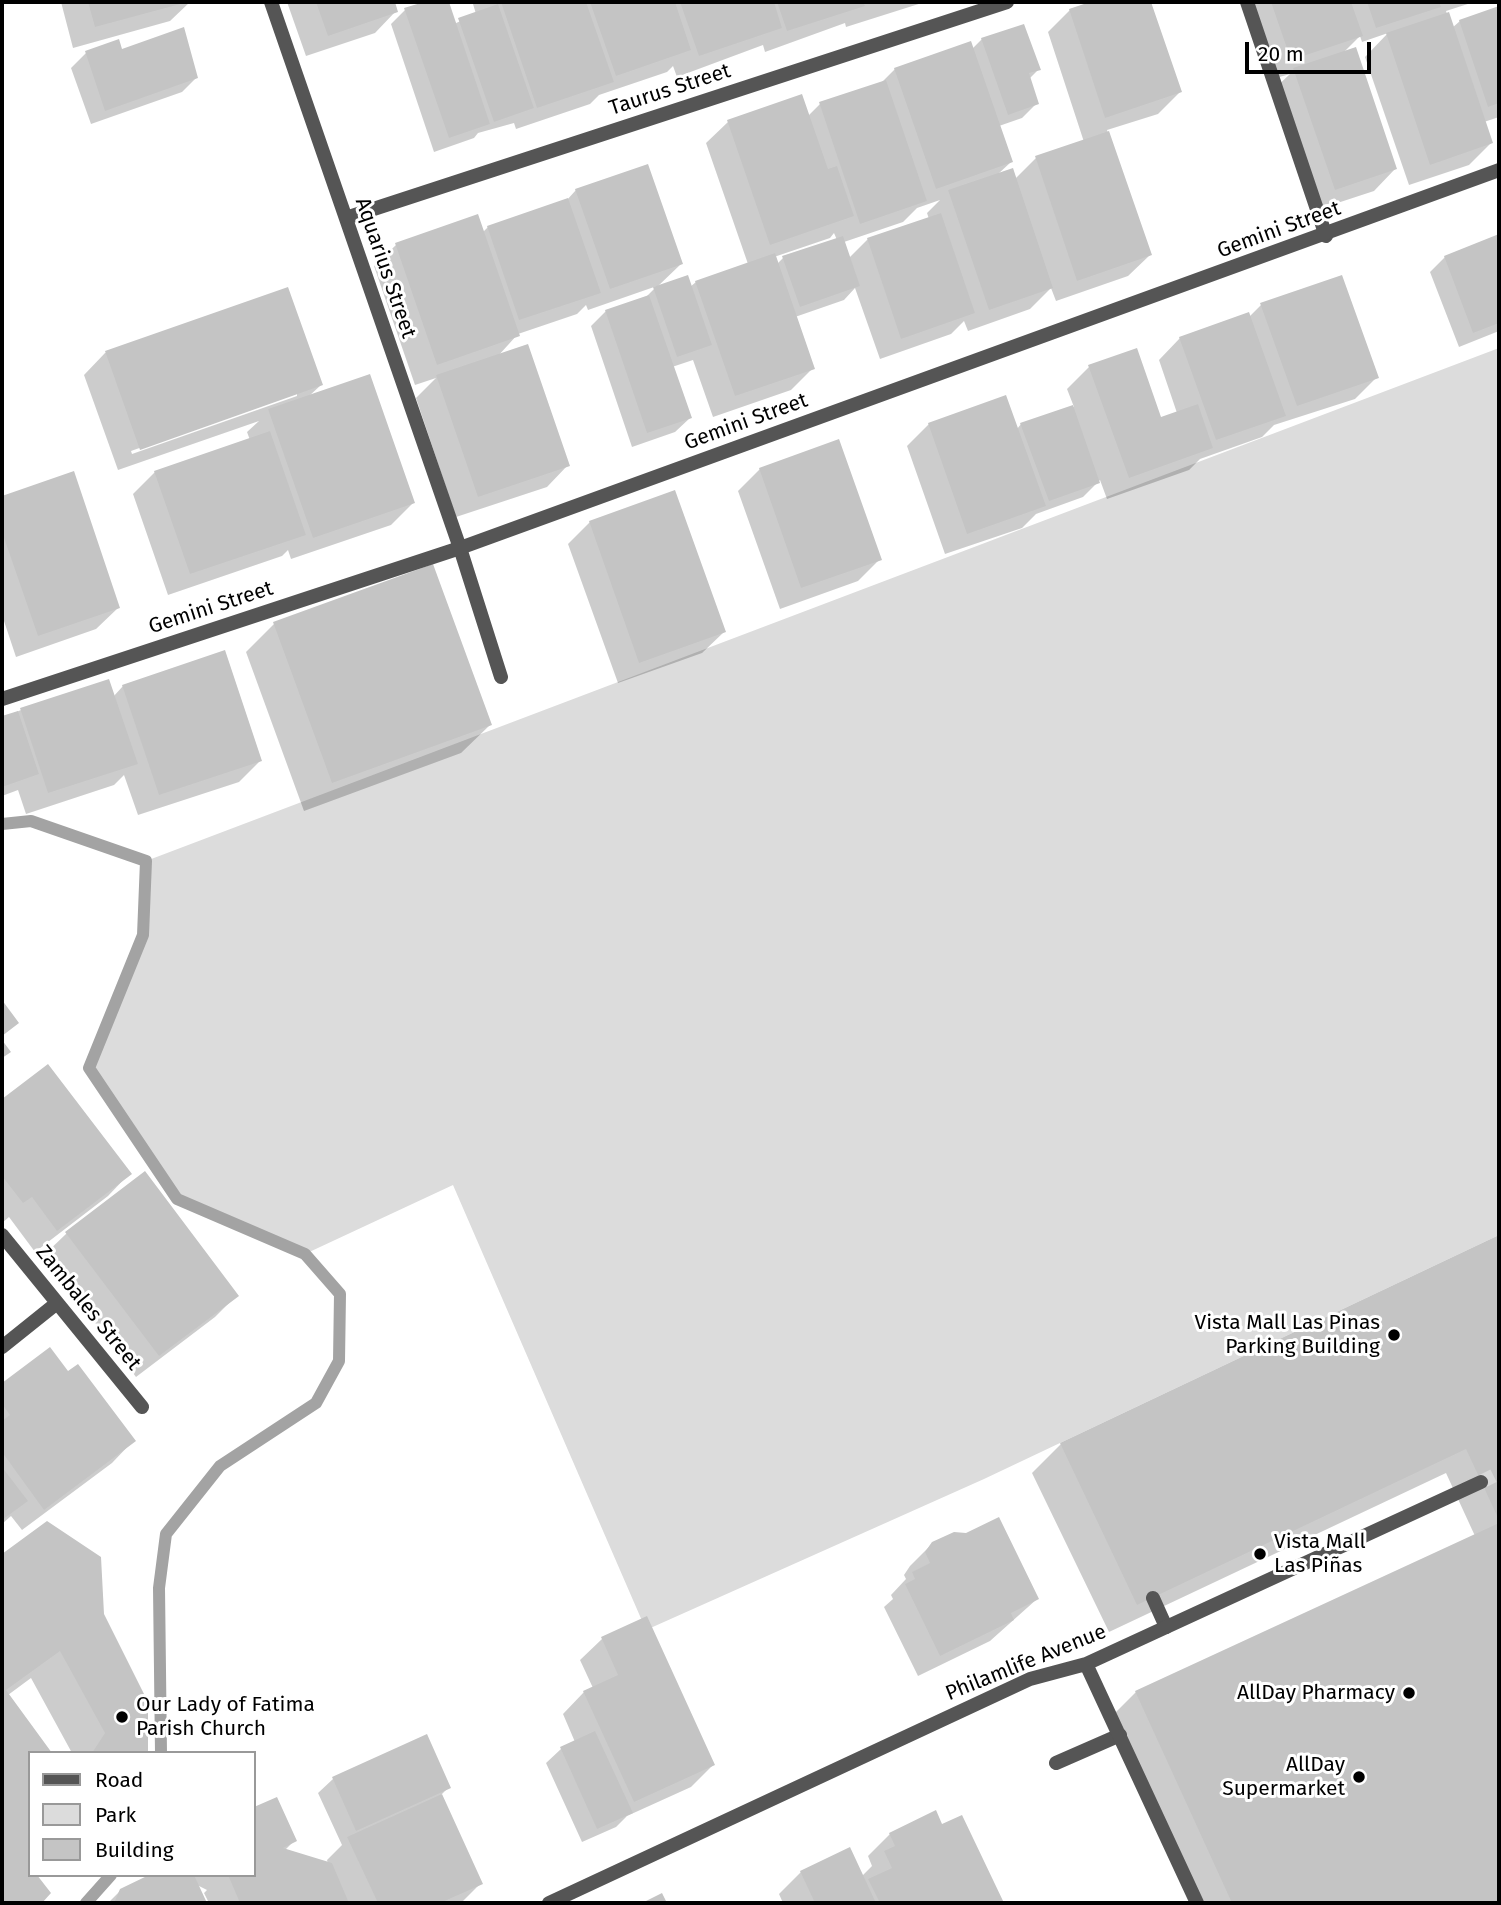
<!DOCTYPE html>
<html>
<head>
<meta charset="utf-8">
<style>
	body { margin:0 }
	#map { position:relative; width:1501px; height:1905px; overflow:hidden; background:#fff; font-family:"Fira Sans",sans-serif }
	canvas { display:block }
	.frame { position:absolute; inset:0; border:4px solid #000; pointer-events:none }
	.legend { position:absolute; left:28px; top:1751px; width:228px; height:126px; box-sizing:border-box; background:#fff; border:2px solid #999; margin:0; padding:9px 12px; list-style:none; font-size:21px; color:#000 }
	.legend li { display:flex; align-items:center; gap:14px; height:35px }
	.legend b { width:35px; border:2px solid #999 }
	.scale { position:absolute; left:1245px; top:42px; width:126px; height:32px; box-sizing:border-box; border:4px solid #000; border-top:0; padding-left:9px; font-size:21px; line-height:24px; white-space:nowrap; color:#000; -webkit-text-stroke:5px #fff; paint-order:stroke }
</style>
</head>
<body>
<div id="map">
<canvas width="1501" height="1905"></canvas>
<div class="frame"></div>
<ul class="legend">
<li><b style="height:9px;background:#555"></b>Road</li>
<li><b style="height:19px;background:#dcdcdc"></b>Park</li>
<li><b style="height:19px;background:#c4c4c4"></b>Building</li>
</ul>
<div class="scale">20 m</div>
</div>
<script>
const c = document.querySelector('canvas').getContext('2d');
c.lineJoin = 'round';
function paint(path, color) { c.fillStyle = color; c.fill(path, 'evenodd'); }
const poly = rows => new Path2D(rows.map(r => 'M' + r).join(''));
function strokePath(path, color, width, dash) { c.strokeStyle = color; c.lineWidth = width; c.lineCap = dash ? 'butt' : 'round'; c.setLineDash(dash || []); c.stroke(path); }
function write(font, color, halo, rows, align = 'center') {
  c.font = font + ' "Fira Sans",sans-serif'; c.lineWidth = 6; c.setLineDash([]); c.textBaseline = 'middle'; c.strokeStyle = halo; c.fillStyle = color; for (const [text, x, y, turn = 0] of rows) {
    c.save(); c.translate(x, y); c.rotate((+turn || 0) * Math.PI / 180); c.textAlign = isNaN(turn) ? turn : align; if (halo) c.strokeText(text, 0, 0); c.fillText(text, 0, 0); c.restore();
  }
}
const green = poly([
	[1499,348,1499,1235,984,1479,646,1630,453,1185,305,1254,177,1199,89,1068,143,935,146,861]
]);
const shadow = poly([
	[61,2,190,2,170,21,73,48],
	[287,2,393,2,396,11,375,33,306,56],
	[429,2,447,2,454,24,476,14,473,4,476,2,925,2,846,27,845,23,765,52,763,45,677,77,673,66,667,72,599,95,590,104,516,129,514,123,478,133,474,138,434,152,391,24,405,10],
	[1096,2,1150,2,1180,92,1158,114,1107,130,1150,255,1128,276,1056,301,1051,288,1030,309,968,331,964,321,951,334,880,359,855,288,844,300,795,317,813,368,791,390,713,417,693,360,672,367,690,418,675,432,632,447,591,326,606,311,644,299,657,286,588,310,586,305,577,314,518,334,498,356,568,465,547,487,456,517,416,398,436,378,415,385,374,266,396,245,483,232,488,227,566,201,576,190,681,264,656,288,690,287,696,282,748,264,706,143,728,122,808,116,820,104,881,83,895,69,972,49,982,39,1039,69,1029,79,1037,103,1022,118,999,126,1011,162,997,175,1015,179,1036,158,1084,142,1048,32,1070,10],
	[940,200,927,213,929,219,868,239,849,258,844,242,903,222,917,208],
	[834,233,837,240,783,258,777,264,774,257,830,238],
	[1243,2,1474,2,1446,11,1452,28,1460,21,1499,8,1499,117,1484,122,1491,143,1469,165,1409,185,1365,57,1388,33,1362,42,1360,36,1343,53,1395,169,1374,191,1313,211,1272,91,1290,74,1269,80],
	[121,51,196,78,182,92,91,124,71,68,86,53],
	[1499,236,1499,331,1459,347,1430,272,1445,257],
	[287,289,321,385,308,397,413,503,391,525,291,559,288,550,282,556,168,595,133,494,155,472,250,440,247,432,259,421,118,470,84,375,105,353],
	[297,392,297,396,132,454,131,451],
	[1261,305,1377,377,1355,399,1274,425,1262,437,1200,459,1189,470,1107,499,1100,480,1083,497,1036,514,1022,528,945,554,907,446,929,424,1017,429,1021,424,1074,407,1067,389,1089,367,1160,419,1177,413,1159,360,1180,338,1249,317],
	[760,469,880,559,858,581,780,609,738,491],
	[72,474,118,608,96,629,16,657,2,615,2,498],
	[590,522,724,632,702,653,618,683,568,544],
	[274,624,490,725,461,753,304,811,246,652],
	[123,686,260,761,239,782,138,815,124,775,114,785,26,814,18,790,2,796,2,718,21,710,113,697],
	[48,1066,129,1174,108,1196,35,1252,9,1217,2,1223,2,1101],
	[145,1174,236,1296,215,1317,136,1377,44,1255,66,1234],
	[1499,1237,1499,1903,1200,1903,1114,1714,1136,1692,1475,1536,1446,1473,1109,1632,1032,1473,1061,1444],
	[50,1350,68,1373,133,1441,112,1463,22,1530,11,1516,2,1524,2,1385],
	[47,1523,102,1614,147,1750,145,1753,72,1753,31,1678,8,1695,30,1753,30,1875,49,1893,39,1903,2,1903,2,1556],
	[967,1535,1037,1599,990,1641,918,1676,884,1607,893,1599,891,1595,906,1579,904,1575,910,1566,933,1543],
	[646,1619,713,1765,691,1787,627,1816,616,1827,582,1842,546,1763,561,1749,575,1742,563,1714,584,1692,593,1688,580,1660,602,1639],
	[426,1736,449,1787,441,1795,481,1883,461,1903,209,1903,204,1893,207,1890,197,1885,205,1903,108,1903,121,1890,153,1875,254,1875,254,1809,276,1799,295,1840,285,1850,328,1864,327,1860,342,1845,318,1793,333,1779],
	[935,1813,942,1826,961,1817,1002,1903,783,1903,779,1894,801,1872,862,1876,872,1866,868,1856,890,1834]
]);
const stream = poly([
	[2,824,31,821,146,861,143,935,89,1068,177,1199,305,1254,340,1294,339,1361,316,1403,220,1466,166,1534,159,1588,161,1753],
	[86,1903,111,1875]
]);
const building = poly([
	[88,2,184,2,184,3,95,27],
	[316,2,395,2,398,12,328,36],
	[424,2,449,2,490,124,449,138,404,8],
	[501,2,586,2,614,82,537,108],
	[590,2,675,2,691,50,616,76],
	[680,2,774,2,782,28,699,56],
	[777,2,863,2,865,6,787,31],
	[1090,2,1151,2,1182,92,1105,118,1069,9],
	[1271,2,1351,2,1363,36,1291,60],
	[1367,2,1439,2,1441,7,1376,28],
	[498,4,534,108,494,122,458,18],
	[1499,6,1499,103,1488,107,1459,20],
	[1449,12,1493,143,1430,165,1386,33],
	[1024,24,1041,70,1029,73,1039,104,1008,115,981,38],
	[184,27,198,78,105,111,85,51,119,39,122,49],
	[971,41,1013,162,936,189,894,68],
	[1356,47,1397,169,1335,190,1293,68],
	[886,80,927,201,860,224,819,102],
	[802,94,828,169,837,166,854,216,770,245,727,120],
	[1109,131,1152,255,1077,281,1035,156],
	[648,164,683,264,610,289,575,189],
	[1013,168,1053,288,989,310,948,190],
	[568,198,601,293,519,320,487,226],
	[941,213,975,313,901,339,867,238],
	[478,214,520,336,437,365,395,243],
	[1499,234,1499,323,1473,333,1444,256],
	[843,236,860,286,800,307,782,256],
	[775,253,815,369,735,396,695,281],
	[688,275,712,345,677,357,653,287],
	[1342,275,1379,378,1297,406,1260,303],
	[288,287,323,385,140,450,105,351],
	[649,295,692,418,647,433,605,310],
	[1249,312,1286,416,1216,440,1179,337],
	[528,344,570,466,478,497,436,375],
	[1137,348,1161,417,1198,404,1213,448,1129,478,1088,365],
	[370,374,415,503,313,538,268,409],
	[1006,395,1046,506,967,534,928,423],
	[1073,405,1100,483,1049,501,1020,423],
	[270,431,306,535,190,574,154,471],
	[839,439,882,560,801,588,759,468],
	[74,471,120,608,38,636,2,532,2,496],
	[675,490,726,632,639,663,589,521],
	[433,564,492,725,332,783,273,622],
	[225,650,262,761,159,795,122,685],
	[109,679,138,764,48,793,20,708],
	[18,711,39,774,2,787,2,716],
	[2,1000,19,1023,2,1036],
	[2,1040,11,1052,2,1058],
	[48,1064,132,1174,57,1231,32,1197,23,1203,2,1176,2,1099],
	[145,1171,239,1296,159,1356,65,1232],
	[1499,1235,1499,1520,1466,1449,1137,1605,1060,1443],
	[50,1347,68,1371,78,1364,136,1441,44,1510,2,1452,2,1421,10,1415,2,1404,2,1383],
	[2,1467,28,1501,2,1520],
	[999,1517,1039,1599,1011,1613,1014,1620,940,1656,905,1584,915,1579,912,1572,930,1563,925,1552,932,1542,954,1532,966,1533],
	[47,1521,101,1557,104,1614,148,1702,148,1751,92,1753,105,1733,60,1651,6,1690,52,1753,30,1753,30,1875,37,1875,51,1893,42,1903,2,1903,2,1554],
	[1499,1523,1499,1903,1232,1903,1135,1691],
	[647,1616,715,1765,634,1802,583,1691,618,1675,601,1637],
	[595,1731,633,1813,597,1829,560,1747],
	[427,1734,451,1788,356,1831,332,1777],
	[442,1794,483,1884,440,1903,378,1903,347,1837],
	[277,1797,297,1841,283,1848,332,1863,349,1903,240,1903,228,1875,254,1875,254,1807],
	[936,1810,942,1824,962,1815,1004,1903,880,1903,868,1879,892,1868,884,1851,895,1846,889,1833],
	[850,1847,876,1903,815,1903,800,1871],
	[149,1875,194,1875,207,1903,114,1903,120,1889],
	[662,1893,667,1903,642,1903]
]);
const minorTunnel = poly([
	[1481,1482,1499,1473]
]);
const service = poly([
	[1247,2,1326,236],
	[460,548,501,677],
	[1153,1598,1166,1627],
	[1056,1763,1120,1735]
]);
const minor = poly([
	[271,2,460,548],
	[346,218,1007,2],
	[2,699,460,548,1499,170],
	[2,1235,142,1407],
	[2,1347,57,1303],
	[1086,1664,1197,1903],
	[549,1903,1030,1679,1086,1664,1481,1482]
]);
const markers = [
	[1394,1335,7,"#000"],
	[1260,1554,7,"#000"],
	[1409,1693,7,"#000"],
	[122,1717,7,"#000"],
	[1359,1777,7,"#000"]
];
const streetNames = [
	["Taurus Street",670,90,-18],
	["Gemini Street",1279,230,-20],
	["Aquarius Street",385,268,71],
	["Gemini Street",746,422,-20],
	["Gemini Street",211,608,-18],
	["Zambales Street",88,1308,51],
	["Philamlife Avenue",1026,1663,-22]
];
const poiNames = [
	["Vista Mall Las Pinas",1380,1323],
	["Parking Building",1380,1347],
	["Vista Mall",1274,1542,"left"],
	["Las Piñas",1274,1566,"left"],
	["AllDay Pharmacy",1395,1693],
	["Our Lady of Fatima",136,1705,"left"],
	["Parish Church",136,1729,"left"],
	["AllDay",1345,1765],
	["Supermarket",1345,1789]
];
paint(green, '#dcdcdc');
paint(shadow, '#0003');
strokePath(stream, '#a3a3a3', 12);
paint(building, '#c4c4c4');
strokePath(minorTunnel, '#d9d9d9', 14, [14, 7]);
strokePath(service, '#555', 14);
strokePath(minor, '#555', 14);
for (const [x, y, r, color] of markers) { const dot = new Path2D(); dot.arc(x, y, r, 0, 2 * Math.PI); c.fillStyle = color; c.fill(dot); strokePath(dot, '#fff', 2.5); }
write('21px', '#000', '#fff', streetNames);
write('21px', '#000', '#fff', poiNames, 'right');
</script>
</body>
</html>
